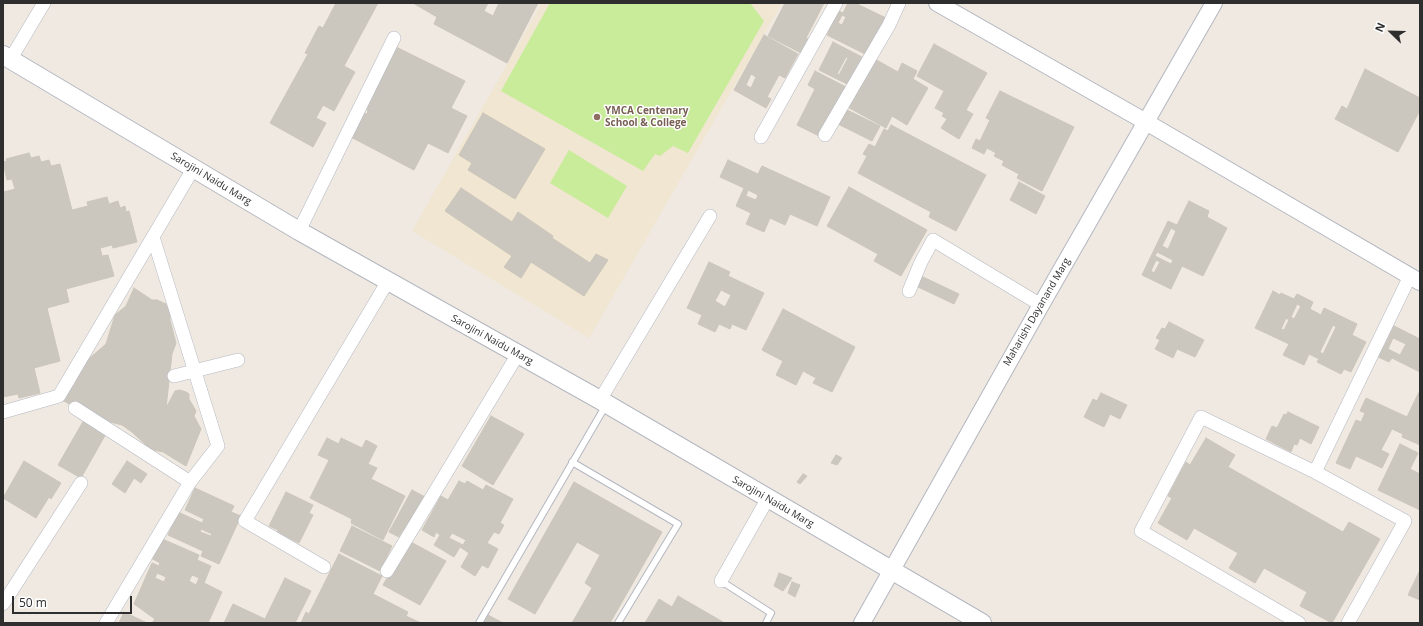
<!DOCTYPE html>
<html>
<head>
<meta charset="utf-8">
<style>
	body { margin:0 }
	#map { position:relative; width:1423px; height:626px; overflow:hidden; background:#efe9e1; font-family:"Open Sans",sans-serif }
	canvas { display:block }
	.frame { position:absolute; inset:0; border:4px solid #2e2e2e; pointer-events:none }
	.north { position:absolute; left:1371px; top:12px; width:40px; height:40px; -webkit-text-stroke:3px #fff; paint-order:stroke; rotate:293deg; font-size:11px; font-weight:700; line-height:16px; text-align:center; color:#2e2e2e }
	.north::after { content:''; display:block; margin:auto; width:14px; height:18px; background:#2e2e2e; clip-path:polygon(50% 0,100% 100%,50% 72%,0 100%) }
	.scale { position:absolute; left:12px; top:596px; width:120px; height:18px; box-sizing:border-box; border:2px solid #2e2e2e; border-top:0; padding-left:5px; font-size:12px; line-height:14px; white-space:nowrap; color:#2e2e2e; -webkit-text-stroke:3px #fff; paint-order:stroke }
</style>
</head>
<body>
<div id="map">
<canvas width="1423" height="626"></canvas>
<div class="frame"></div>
<div class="north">N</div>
<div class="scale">50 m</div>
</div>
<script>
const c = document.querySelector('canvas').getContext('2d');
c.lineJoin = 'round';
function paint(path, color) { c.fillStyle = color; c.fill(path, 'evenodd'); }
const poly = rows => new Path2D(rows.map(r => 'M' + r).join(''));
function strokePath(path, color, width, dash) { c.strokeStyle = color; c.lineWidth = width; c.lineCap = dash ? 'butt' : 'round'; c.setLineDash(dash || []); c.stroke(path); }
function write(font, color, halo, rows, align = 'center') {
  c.font = font + ' "Open Sans",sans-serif'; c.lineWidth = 3; c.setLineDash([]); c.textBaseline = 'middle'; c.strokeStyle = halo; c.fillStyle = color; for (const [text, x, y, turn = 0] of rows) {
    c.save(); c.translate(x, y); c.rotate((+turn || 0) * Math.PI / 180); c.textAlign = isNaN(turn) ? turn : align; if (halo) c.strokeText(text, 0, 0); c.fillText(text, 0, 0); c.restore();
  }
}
const education = poly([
	[542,3,782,3,589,338,412,231]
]);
const pitch = poly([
	[550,3,750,3,764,21,688,153,673,146,660,156,655,154,643,171,501,91],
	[569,150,627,186,608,218,550,183]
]);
const building = poly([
	[336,3,378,3,344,66,355,72,334,111,323,105,316,118,326,123,313,147,270,123,308,54,305,53,319,26,323,28,336,3],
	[413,3,488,3,484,11,493,16,499,3,538,3,507,63,434,24,437,17,413,3],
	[785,3,824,3,806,38,808,39,801,53,768,36,785,3],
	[848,3,855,3,886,18,869,56,827,35,839,11,843,13,848,3],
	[842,15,846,17,842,25,838,23,842,15],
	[764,35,798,54,785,78,779,75,767,97,771,99,766,108,734,90,764,35],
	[751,74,756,77,751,88,746,85,751,74],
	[833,42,862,57,847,84,819,70,833,42],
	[846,57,848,58,839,75,837,74,846,57],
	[390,44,465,81,451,108,467,116,448,153,428,143,414,170,347,135,364,113,367,114,368,110,360,106,390,44],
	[407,83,438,99,426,123,395,108,407,83],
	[934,44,987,73,966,110,973,114,959,139,941,128,947,119,942,116,944,113,935,108,944,91,917,76,934,44],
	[871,57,898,72,902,63,917,71,913,79,928,88,907,125,892,116,886,128,844,105,871,57],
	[1365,69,1420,98,1420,110,1398,152,1335,119,1342,106,1347,109,1365,69],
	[815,71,846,87,821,137,797,125,815,89,808,85,815,71],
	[407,83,438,99,426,123,395,108,407,83],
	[1000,91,1074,127,1042,191,1017,178,1019,174,1002,165,1004,161,994,156,996,153,987,148,984,154,972,148,976,139,980,141,990,120,986,118,1000,91],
	[843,108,880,126,872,141,836,123,843,108],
	[483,113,545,149,515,199,468,170,472,163,459,155,483,113],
	[891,125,986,175,956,231,929,217,931,212,858,173,867,156,863,154,869,144,875,147,884,129,888,131,891,125],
	[29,153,31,158,39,156,41,162,49,160,51,166,60,164,72,210,88,206,87,202,107,197,109,204,118,201,120,208,125,206,126,212,129,211,137,242,113,248,112,245,100,248,102,256,108,255,114,276,66,289,69,302,47,308,60,361,34,368,40,393,19,398,18,394,3,397,3,189,4,192,15,189,12,179,7,180,3,162,7,161,6,159,29,153],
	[728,160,758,174,762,166,830,197,817,226,790,214,785,225,770,218,764,232,746,224,751,213,736,206,744,188,720,177,728,160],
	[748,190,758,195,756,200,746,196,748,190],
	[1019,182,1045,196,1036,214,1010,200,1019,182],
	[849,187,927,230,901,276,874,261,878,254,827,226,849,187],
	[461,188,512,222,518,212,553,236,552,238,590,263,596,254,608,260,584,296,531,262,521,278,504,267,512,256,445,211,461,188],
	[1189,201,1209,211,1207,217,1227,228,1203,276,1182,266,1171,289,1142,275,1168,221,1177,225,1189,201],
	[1171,228,1176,231,1168,249,1162,246,1171,228],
	[1157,252,1173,260,1171,264,1155,256,1157,252],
	[1156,260,1160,262,1154,273,1151,271,1156,260],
	[709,262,730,272,728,276,764,293,746,330,732,324,730,329,719,324,715,332,698,324,702,315,687,308,709,262],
	[721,290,731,295,725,307,715,301,721,290],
	[921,276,959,294,954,304,916,286,921,276],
	[134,288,152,300,157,300,166,304,170,311,170,320,176,343,172,354,166,408,175,391,180,390,186,392,189,394,189,399,196,411,194,416,201,429,186,466,163,452,154,450,147,446,132,432,122,425,95,418,62,400,75,384,83,364,106,344,115,315,126,306,134,288],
	[1273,291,1280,295,1281,293,1294,299,1297,294,1313,302,1310,309,1321,315,1324,308,1357,324,1352,335,1366,342,1351,372,1344,369,1341,374,1317,362,1319,359,1309,354,1304,365,1283,355,1289,344,1255,328,1273,291],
	[1297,304,1301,306,1294,319,1291,317,1297,304],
	[1286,318,1289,320,1284,330,1281,329,1286,318],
	[1333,325,1336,327,1323,354,1320,352,1333,325],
	[783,309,855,347,832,392,813,383,816,378,803,371,796,385,776,375,783,361,762,350,783,309],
	[1169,322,1204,340,1195,357,1177,349,1173,358,1155,349,1160,340,1156,338,1162,328,1165,329,1169,322],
	[1394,326,1420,339,1420,372,1392,358,1389,362,1374,355,1379,345,1384,347,1394,326],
	[1393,338,1406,344,1400,355,1388,349,1393,338],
	[1420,390,1420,445,1402,437,1403,434,1392,429,1381,450,1389,454,1382,468,1356,456,1350,469,1336,463,1356,420,1361,422,1365,413,1360,411,1366,398,1407,417,1420,390],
	[1101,393,1127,405,1120,419,1110,414,1104,427,1084,417,1093,399,1097,401,1101,393],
	[1288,412,1319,427,1311,444,1300,438,1297,445,1294,444,1291,452,1266,439,1272,426,1277,428,1284,414,1286,415,1288,412],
	[491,416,524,434,493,485,462,466,491,416],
	[84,420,107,432,81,478,58,465,84,420],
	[327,438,339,444,341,438,362,448,366,440,377,446,368,464,377,468,371,479,405,496,383,540,351,523,352,519,310,498,329,460,318,455,327,438],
	[1206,438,1235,455,1228,467,1343,532,1349,522,1380,539,1332,623,1300,606,1307,592,1264,568,1255,583,1229,568,1238,553,1194,528,1187,540,1158,523,1172,498,1168,496,1186,462,1190,465,1206,438],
	[1400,444,1418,453,1410,469,1420,474,1420,510,1378,490,1400,444],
	[836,455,842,458,837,465,831,463,836,455],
	[24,461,61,483,51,499,49,497,36,518,3,498,24,461],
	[127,461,147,474,141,483,134,478,125,493,112,484,127,461],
	[803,474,807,476,800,484,797,482,803,474],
	[459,481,465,484,467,481,483,490,486,485,513,499,500,523,504,525,499,534,494,532,487,543,498,549,488,568,482,565,475,576,461,567,469,553,460,547,454,557,434,545,440,535,436,532,434,537,422,530,441,496,448,500,459,481],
	[452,533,466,540,463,545,449,538,452,533],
	[574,482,662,532,610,623,572,623,592,588,585,583,600,555,577,542,535,614,508,599,574,482],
	[195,488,234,506,231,512,241,516,219,564,201,556,203,551,168,535,178,512,202,523,204,519,185,510,195,488],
	[201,529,212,534,211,536,200,532,201,529],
	[412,490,427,498,408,533,403,530,399,537,389,532,412,490],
	[286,492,313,505,309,513,313,515,299,543,277,532,278,530,269,526,286,492],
	[352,526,392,546,380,571,340,551,352,526],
	[160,538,199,555,197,560,211,566,204,583,222,592,208,623,181,623,178,621,177,623,152,623,155,619,134,604,152,563,159,566,160,563,151,558,160,538],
	[157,573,166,577,164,582,155,578,157,573],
	[192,575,199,578,196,585,189,581,192,575],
	[409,541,446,561,420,605,383,585,409,541],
	[339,554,382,576,373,594,408,612,406,616,421,623,301,623,306,612,309,614,339,554],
	[1420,570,1420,600,1408,595,1420,570],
	[779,573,792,578,783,591,774,586,779,573],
	[285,578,311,591,295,623,224,623,233,604,265,619,285,578],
	[792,582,800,585,795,597,788,593,792,582],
	[678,596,723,622,722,623,645,623,659,599,672,607,678,596],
	[124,612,147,623,119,623,124,612],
	[488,615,503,623,484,623,488,615]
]);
const service = poly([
	[572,462,678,524,618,623],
	[721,581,771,613,766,623],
	[479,623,606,405]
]);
const minor = poly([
	[10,60,44,3],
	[825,135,889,25,899,3],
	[761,137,836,3],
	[299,231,394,38],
	[153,237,218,446,190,482],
	[909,291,921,262,933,240,1041,305],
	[174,376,238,360],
	[600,400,710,216],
	[75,408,190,482,106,623],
	[3,412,59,396,193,169],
	[1315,472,1410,276],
	[324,567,245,521,388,281],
	[387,571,518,354],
	[721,581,768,498],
	[3,604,81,483],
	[1299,623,1141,531,1201,417,1315,472,1405,521,1348,623]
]);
const tertiary = poly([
	[937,3,1146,122,1420,282],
	[862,623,1041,305,1214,3]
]);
const secondary = poly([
	[3,55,299,231,600,400,982,623]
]);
const markers = [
	[597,117,4,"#8d6e63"]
];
const educationNames = [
	["YMCA Centenary",605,111],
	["School & College",605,123]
];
const streetNames = [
	["Sarojini Naidu Marg",211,179,31],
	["Maharishi Dayanand Marg",1037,312,-60],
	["Sarojini Naidu Marg",492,340,29],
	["Sarojini Naidu Marg",773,502,30]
];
paint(education, '#f0e6d1');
paint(pitch, '#c9ec9a');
paint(building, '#cbc7bf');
strokePath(building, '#cbc5ba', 1);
strokePath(service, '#b4b7c1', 8);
strokePath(minor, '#b4b7c1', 14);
strokePath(tertiary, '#b4b7c1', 18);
strokePath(secondary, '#b4b7c1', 20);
strokePath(service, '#fff', 6);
strokePath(minor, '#fff', 13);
strokePath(tertiary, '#fff', 16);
strokePath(secondary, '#fff', 18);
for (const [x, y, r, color] of markers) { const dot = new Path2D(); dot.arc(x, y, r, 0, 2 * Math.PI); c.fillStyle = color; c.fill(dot); strokePath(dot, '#fff', 1.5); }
write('bold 10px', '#785e54', '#fff', educationNames, 'left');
write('10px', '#2e2e2e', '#fff', streetNames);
</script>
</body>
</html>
